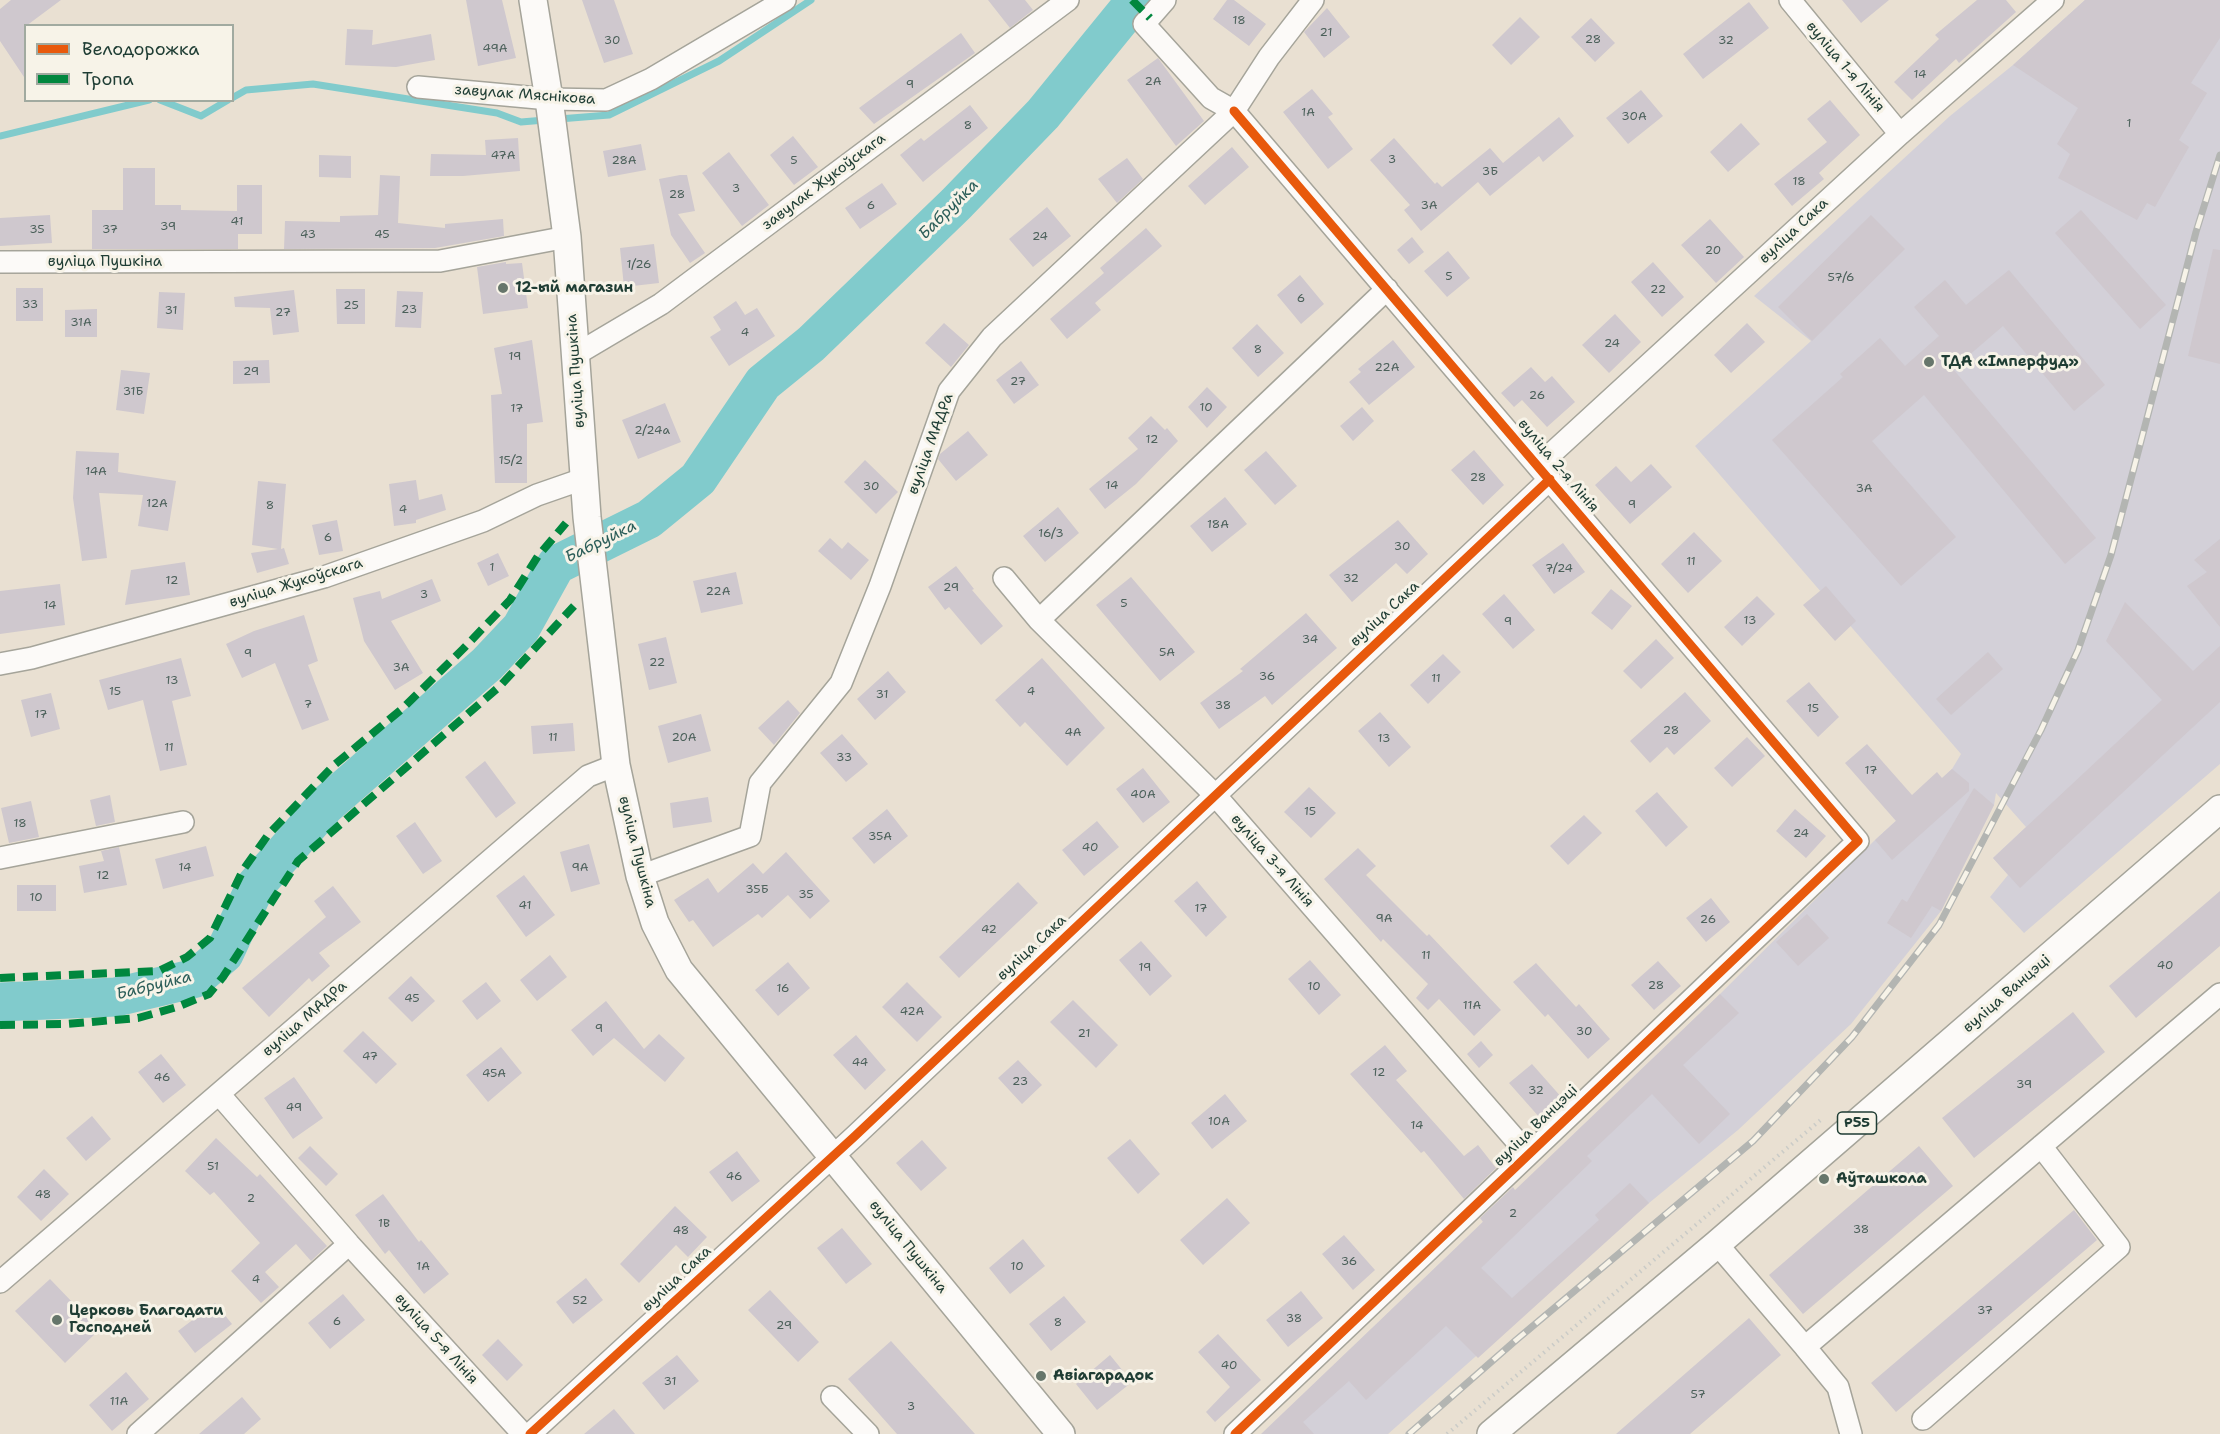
<!DOCTYPE html>
<html>
<head>
<meta charset="utf-8">
<style>
	body { margin:0 }
	#map { position:relative; width:2220px; height:1434px; overflow:hidden; background:#e9e0d2; font-family:"Shantell Sans",sans-serif }
	canvas { display:block }
	.legend { position:absolute; left:24px; top:24px; width:210px; height:78px; box-sizing:border-box; background:#f7f3e8; border:2px solid #a1aaa0; margin:0; padding:8px 10px; list-style:none; font-size:18px; color:#1f3d34 }
	.legend li { display:flex; align-items:center; gap:12px; height:30px }
	.legend b { width:30px; border:2px solid #a1aaa0 }
</style>
</head>
<body>
<div id="map">
<canvas width="2220" height="1434"></canvas>
<ul class="legend">
<li><b style="height:8px;background:#e8590c"></b>Велодорожка</li>
<li><b style="height:8px;background:#00873e"></b>Тропа</li>
</ul>
</div>
<script>
const c = document.querySelector('canvas').getContext('2d');
c.lineJoin = 'round';
function paint(path, color) { c.fillStyle = color; c.fill(path, 'evenodd'); }
const poly = rows => new Path2D(rows.map(r => 'M' + r).join(''));
function strokePath(path, color, width, dash) { c.strokeStyle = color; c.lineWidth = width; c.lineCap = dash ? 'butt' : 'round'; c.setLineDash(dash || []); c.stroke(path); }
function write(font, color, halo, rows, align = 'center') {
  c.font = font + ' "Shantell Sans",sans-serif'; c.lineWidth = 6; c.setLineDash([]); c.textBaseline = 'middle'; c.strokeStyle = halo; c.fillStyle = color; for (const [text, x, y, turn = 0] of rows) {
    c.save(); c.translate(x, y); c.rotate((+turn || 0) * Math.PI / 180); c.textAlign = isNaN(turn) ? turn : align; if (halo) c.strokeText(text, 0, 0); c.fillText(text, 0, 0); c.restore();
  }
}
const industrial = poly([
	[2085,0,2220,0,2220,764,2024,933,1990,897,2008,875,1993,858,2026,827,1996,793,1994,805,1941,911,1851,1024,1738,1130,1649,1203,1388,1434,1262,1434,1720,994,1875,840,1952,769,1961,754,1695,446,1811,341,1754,296,1950,116,2013,65]
]);
const stream = poly([
	[232,98,246,90,313,84,497,113,521,122,545,120],
	[160,100,201,116,228,100],
	[559,119,609,115,719,61,811,0],
	[0,136,149,100]
]);
const river = poly([
	[0,1002,116,997,196,978,224,954,256,885,326,805,487,664,521,628,556,565,649,519,698,479,763,383,811,344,956,204,1043,114,1136,0]
]);
const building = poly([
	[11,0,61,0,26,26,26,80,0,41,0,9],
	[466,0,502,0,516,58,478,66],
	[582,0,614,0,633,54,604,63],
	[988,0,1025,0,1033,10,1010,28],
	[1227,0,1234,0,1266,24,1249,46,1213,19],
	[1842,0,1889,0,1861,23],
	[1977,0,2006,0,2016,12,1959,63,1956,59,1912,100,1894,82,1939,39,1935,35],
	[2085,0,2220,0,2220,38,2191,83,2207,93,2179,140,2189,147,2155,207,2147,203,2137,220,2058,178,2070,154,2057,144,2078,108,2013,65],
	[1749,2,1769,28,1703,79,1683,54],
	[1327,8,1350,37,1324,58,1304,32],
	[1520,17,1540,37,1511,65,1492,45],
	[1591,18,1615,43,1595,62,1571,37],
	[347,29,373,30,372,45,431,34,435,60,396,67,345,65],
	[961,33,975,53,874,124,859,108],
	[1158,58,1204,121,1176,146,1127,80],
	[1312,89,1333,114,1328,117,1353,149,1328,169,1283,112],
	[1641,90,1663,116,1628,144,1606,118],
	[1830,100,1860,135,1819,173,1824,179,1792,206,1774,184,1827,142,1807,119],
	[970,105,988,128,923,182,900,155,921,138,924,141],
	[1559,117,1574,136,1543,162,1539,156,1490,196,1478,182,1421,231,1404,210,1410,205,1370,160,1394,138,1435,184,1437,182,1442,187,1490,148,1503,163],
	[1741,123,1760,144,1728,172,1710,152],
	[793,136,818,167,794,185,770,155],
	[518,138,520,171,463,176,430,176,431,154,486,155,485,140],
	[641,144,646,170,608,177,603,151],
	[1232,147,1249,167,1205,205,1188,186],
	[729,152,769,205,742,226,702,173],
	[319,155,351,156,351,178,319,177],
	[1127,158,1143,179,1117,203,1098,179],
	[123,168,155,168,155,205,181,205,181,210,237,211,237,185,262,185,262,234,238,234,238,249,92,249,92,210,123,210],
	[380,175,400,176,398,223,445,228,445,224,503,219,504,236,435,248,284,249,285,221,340,222,340,216,378,215],
	[680,175,687,175,695,211,678,214,705,253,690,263,671,235,659,179],
	[882,183,897,204,860,229,845,208],
	[1047,207,1071,236,1033,267,1009,239],
	[2081,210,2166,305,2140,329,2055,233],
	[50,215,52,243,0,246,0,218],
	[1871,215,1905,249,1812,341,1778,307],
	[1710,219,1744,257,1716,283,1681,245],
	[1146,228,1162,246,1095,303,1101,310,1067,339,1050,319,1104,273,1100,268],
	[1412,237,1424,252,1409,264,1397,250],
	[654,244,659,283,624,287,620,248],
	[2213,249,2220,250,2220,364,2188,356],
	[1448,251,1470,278,1447,297,1424,271],
	[506,262,506,264,522,263,528,308,483,314,477,267],
	[1653,262,1684,297,1662,317,1631,282],
	[2009,270,2105,385,2074,411,2003,326,1953,369,2096,538,2065,564,1924,395,1872,441,1956,537,1901,586,1772,440,1843,377,1840,374,1880,338,1905,366,1939,336,1914,307,1945,280,1966,305],
	[1300,275,1324,304,1301,324,1277,295],
	[16,288,43,288,43,321,16,321],
	[336,289,365,289,365,324,337,324],
	[294,290,299,332,273,335,270,308,235,307,234,297],
	[397,291,423,292,421,328,395,327],
	[159,292,185,293,183,330,157,328],
	[736,301,745,315,757,308,775,336,729,366,710,337,721,330,713,317],
	[97,309,97,337,65,337,65,310],
	[1615,314,1641,342,1609,373,1582,345],
	[944,323,969,345,951,367,925,343],
	[1747,323,1765,342,1731,373,1714,355],
	[1257,324,1284,353,1258,377,1232,348],
	[532,340,543,422,527,424,527,483,495,483,491,395,502,394,494,348],
	[1393,340,1415,367,1369,405,1349,382,1361,372,1358,369],
	[269,360,270,383,233,384,233,361],
	[1021,361,1039,385,1014,404,996,380],
	[1531,367,1545,382,1552,376,1575,402,1547,427,1522,400,1514,407,1501,393],
	[121,370,150,373,144,414,116,410],
	[1207,387,1227,407,1207,428,1188,407],
	[665,403,681,442,638,459,622,420],
	[1362,407,1374,421,1353,441,1340,426],
	[1151,416,1165,430,1167,428,1178,441,1136,484,1105,509,1089,489,1138,449,1128,438],
	[968,431,988,455,956,481,938,459,940,454],
	[1474,450,1504,485,1483,505,1451,470],
	[76,451,119,453,118,472,176,481,168,531,138,526,143,495,99,493,107,558,82,561,73,498],
	[1266,451,1297,486,1275,505,1244,470],
	[865,460,898,492,876,514,844,482],
	[1651,464,1672,487,1630,524,1595,485,1616,466,1631,482],
	[416,480,419,500,442,494,446,510,416,520,416,523,394,526,389,484],
	[258,481,286,484,281,549,284,548,289,564,257,573,251,553,278,549,252,545],
	[1225,497,1247,524,1212,552,1190,526],
	[1058,507,1079,533,1045,562,1023,536],
	[337,520,343,551,319,555,312,525],
	[1398,520,1428,554,1407,574,1396,563,1352,602,1329,575],
	[1694,532,1722,561,1688,593,1661,564],
	[830,538,842,549,848,542,869,560,851,580,818,551],
	[2220,539,2220,627,2187,586,2207,572,2194,560],
	[1563,543,1585,572,1554,594,1532,565],
	[498,553,509,576,488,586,477,563],
	[185,562,190,595,125,605,131,570],
	[956,566,974,589,972,590,1003,626,981,645,949,607,945,610,928,587],
	[736,572,743,604,701,613,693,581],
	[1131,577,1195,652,1160,681,1096,605],
	[432,579,441,601,391,621,423,673,395,690,364,641,353,598,380,591,382,599],
	[60,584,65,625,0,634,0,591],
	[1826,586,1856,621,1835,641,1803,605],
	[1611,589,1632,606,1612,630,1591,613],
	[1504,594,1535,630,1513,649,1482,614],
	[1757,596,1775,614,1742,646,1724,627],
	[2125,602,2193,671,2220,646,2220,702,2020,888,1993,858,2162,700,2106,641],
	[1306,613,1337,648,1272,705,1265,696,1219,729,1200,703,1243,671,1240,669],
	[304,615,318,661,308,665,329,720,302,730,275,663,242,678,226,644,254,631],
	[666,637,677,683,649,690,638,644],
	[1656,639,1674,658,1641,689,1623,671],
	[1988,652,2003,669,1951,715,1936,699],
	[1443,654,1461,672,1428,704,1410,685],
	[181,658,191,696,172,701,187,765,160,771,143,700,108,710,99,680],
	[1042,658,1105,728,1067,766,1025,722,1020,727,995,700],
	[888,671,906,692,875,720,857,699],
	[1809,682,1839,717,1818,737,1786,701],
	[1685,692,1711,721,1674,755,1667,747,1650,763,1630,741],
	[51,693,60,729,31,737,21,700],
	[788,700,800,713,774,745,758,728],
	[1380,712,1411,747,1389,767,1358,731],
	[701,714,711,751,668,763,658,726],
	[573,723,575,751,533,754,531,726],
	[842,734,868,764,846,782,820,753],
	[1747,737,1765,756,1732,787,1714,768],
	[1867,744,1912,795,1937,772,1942,778,1952,769,1969,783,1969,791,1892,860,1875,840,1896,821,1845,763],
	[485,761,516,803,496,818,465,777],
	[1143,768,1170,802,1143,823,1116,789],
	[1309,787,1336,813,1311,838,1284,812],
	[1974,788,1994,805,1941,911,1932,906,1911,938,1887,923,1902,899,1907,902],
	[1657,792,1688,827,1666,847,1635,811],
	[110,795,115,822,96,826,90,800],
	[708,797,712,822,673,828,670,803],
	[31,801,39,837,9,843,1,808],
	[887,809,908,836,874,864,852,838],
	[1795,809,1826,836,1806,858,1776,831],
	[1584,815,1602,833,1568,865,1550,846],
	[1097,821,1119,847,1084,876,1062,850],
	[415,822,442,861,423,874,396,836],
	[589,844,600,884,571,892,560,852],
	[206,846,214,876,163,889,155,859],
	[119,847,127,885,84,893,79,866,104,861,101,851],
	[1358,848,1376,866,1366,875,1427,936,1429,934,1501,1010,1474,1036,1439,999,1428,1010,1416,998,1428,984,1383,939,1381,942,1324,879],
	[786,852,830,901,810,919,788,895,762,918,758,914,713,947,693,920,689,922,674,900,708,878,718,893,753,863,763,874],
	[524,875,555,915,526,937,496,896],
	[1197,881,1227,917,1206,937,1174,901],
	[1018,882,1038,903,959,978,939,957],
	[17,885,56,885,56,911,17,911],
	[333,886,361,922,319,953,330,966,312,982,309,978,269,1017,242,988,326,917,314,901],
	[2220,891,2220,946,2136,1018,2109,986],
	[1711,898,1730,922,1706,942,1686,918],
	[1807,914,1829,938,1798,966,1776,942],
	[1141,941,1172,976,1150,996,1119,960],
	[550,955,567,977,537,1001,520,980],
	[1310,960,1341,995,1319,1015,1288,979],
	[1658,961,1681,986,1654,1010,1631,985],
	[788,962,810,988,778,1016,755,990],
	[1536,963,1576,1007,1579,1004,1610,1039,1588,1059,1548,1014,1545,1017,1513,982],
	[411,976,435,1001,412,1022,388,998],
	[486,982,501,1001,477,1020,462,1001],
	[907,982,942,1017,917,1042,882,1007],
	[1720,994,1739,1013,1683,1065,1730,1114,1699,1144,1652,1094,1587,1156,1592,1161,1481,1268,1512,1298,1599,1220,1595,1215,1630,1183,1649,1203,1478,1358,1446,1326,1366,1400,1349,1381,1303,1422,1314,1434,1261,1434,1483,1222,1480,1218,1513,1187,1515,1190],
	[1073,1000,1118,1045,1096,1068,1050,1022],
	[606,1001,644,1049,659,1034,685,1058,665,1082,614,1038,593,1056,571,1030],
	[2073,1012,2105,1052,1974,1158,1942,1118],
	[363,1031,397,1064,376,1084,343,1051],
	[856,1035,886,1070,865,1090,833,1055],
	[1481,1041,1493,1055,1479,1068,1467,1054],
	[1385,1045,1407,1071,1396,1080,1464,1156,1478,1145,1496,1168,1464,1199,1424,1151,1421,1153,1350,1074],
	[501,1047,522,1073,488,1102,466,1075],
	[161,1054,186,1085,163,1103,138,1072],
	[1018,1060,1042,1085,1022,1104,998,1078],
	[1532,1064,1563,1099,1540,1118,1509,1083],
	[294,1077,323,1118,293,1139,264,1098],
	[1225,1094,1247,1121,1212,1149,1191,1123],
	[92,1116,111,1139,86,1161,66,1138],
	[216,1138,257,1177,260,1174,327,1246,311,1261,296,1244,265,1272,279,1287,261,1303,231,1271,260,1243,214,1192,210,1195,185,1171],
	[1130,1139,1160,1174,1138,1194,1107,1158],
	[922,1140,947,1168,921,1191,896,1163],
	[310,1146,338,1174,326,1186,298,1158],
	[1919,1146,1953,1186,1803,1314,1769,1275],
	[737,1151,760,1181,732,1202,709,1172],
	[44,1169,69,1194,41,1221,17,1197],
	[383,1194,419,1242,421,1240,449,1274,424,1294,389,1250,385,1254,355,1215],
	[1227,1198,1250,1223,1203,1265,1180,1240],
	[675,1206,707,1237,688,1257,676,1245,639,1283,620,1264],
	[2074,1210,2097,1240,1896,1412,1871,1383],
	[842,1228,872,1264,846,1284,817,1248],
	[1344,1235,1375,1270,1353,1290,1322,1254],
	[1023,1239,1045,1266,1010,1294,989,1268],
	[586,1278,603,1300,573,1324,556,1302],
	[50,1279,99,1330,65,1363,15,1311],
	[770,1290,819,1342,798,1362,748,1310],
	[1301,1291,1323,1318,1288,1347,1266,1320],
	[343,1294,365,1320,330,1349,308,1323],
	[1064,1296,1086,1322,1051,1351,1029,1324],
	[215,1303,232,1324,195,1353,178,1331],
	[1749,1318,1781,1355,1690,1434,1616,1434],
	[1218,1334,1261,1380,1215,1422,1206,1412,1230,1387,1198,1352],
	[498,1339,523,1365,507,1381,482,1355],
	[891,1341,975,1434,897,1434,848,1379],
	[677,1355,699,1381,664,1410,642,1383],
	[1110,1355,1132,1382,1097,1410,1076,1384],
	[126,1372,149,1399,112,1431,89,1405],
	[242,1397,261,1419,244,1434,199,1434],
	[614,1409,635,1434,584,1434]
]);
const path = poly([
	[1447,1434,1823,1118]
]);
const minor = poly([
	[1165,0,1144,24,1211,98,1234,111,1858,841,1235,1434],
	[1790,0,1900,134],
	[418,87,549,99,606,100,651,79,785,0],
	[0,262,440,261,567,237],
	[575,355,661,304,1068,0],
	[1539,465,1900,134,2053,0],
	[1004,578,1039,620,1215,795,1528,1154],
	[1039,620,1387,289],
	[0,664,32,658,324,577,483,521,537,495,583,479],
	[0,858,183,822],
	[640,876,750,836,760,783,841,683,880,586,949,391,992,337,1234,111,1269,57,1313,0],
	[219,1094,349,1244,523,1434],
	[1717,1244,1805,1347,2220,994],
	[0,1282,588,776,616,765],
	[1805,1347,1838,1387,1851,1434],
	[832,1397,868,1434],
	[1923,1419,2119,1247,2041,1146],
	[138,1434,349,1244],
	[530,1434,855,1136,1550,479]
]);
const major = poly([
	[533,0,549,99,567,237,587,517,616,765,640,876,655,923,679,970,1061,1434],
	[1491,1434,1717,1244,2220,809]
]);
const rail = poly([
	[1409,1434,1515,1341,1753,1141,1852,1037,1939,925,2041,730,2078,650,2111,555,2196,232,2220,155]
]);
const quiet = poly([
	[1132,0,1150,18],
	[0,978,159,971,187,957,210,938,243,870,268,835,333,766,402,709,463,649,510,600,538,556,566,523],
	[0,1025,67,1024,138,1018,177,1007,209,994,223,977,298,861,500,686,574,606]
]);
const cycleway = poly([
	[1234,111,1858,841,1235,1434],
	[530,1434,855,1136,1550,479]
]);
const markers = [
	[503,288,6,"#66766b"],
	[1929,362,6,"#66766b"],
	[1824,1179,6,"#66766b"],
	[57,1320,6,"#66766b"],
	[1041,1376,6,"#66766b"]
];
const numberNames = [
	["18",1239,21],
	["21",1326,33],
	["28",1593,40],
	["30",612,41],
	["32",1726,41],
	["49А",495,49],
	["14",1920,75],
	["2А",1153,82],
	["9",910,85],
	["1А",1308,113],
	["30А",1634,117],
	["1",2129,124],
	["8",968,126],
	["47А",503,156],
	["3",1392,160],
	["28А",624,161],
	["5",794,161],
	["3Б",1490,172],
	["18",1799,182],
	["3",736,189],
	["28",677,195],
	["6",871,206],
	["3А",1429,206],
	["41",237,222],
	["39",168,227],
	["35",37,230],
	["37",110,230],
	["43",308,235],
	["45",382,235],
	["24",1040,237],
	["20",1713,251],
	["1/26",639,265],
	["5",1449,277],
	["57/6",1841,278],
	["22",1658,290],
	["6",1301,299],
	["33",30,305],
	["25",351,306],
	["23",409,310],
	["31",171,311],
	["27",283,313],
	["31А",81,323],
	["4",745,333],
	["24",1612,344],
	["8",1258,350],
	["19",515,357],
	["22А",1387,368],
	["29",251,372],
	["27",1018,382],
	["31Б",133,392],
	["26",1537,396],
	["10",1206,408],
	["17",517,409],
	["2/24а",652,431],
	["12",1152,440],
	["15/2",511,461],
	["14А",96,472],
	["28",1478,478],
	["14",1112,486],
	["30",871,487],
	["3А",1864,489],
	["12А",157,504],
	["9",1632,505],
	["8",270,506],
	["4",403,510],
	["18А",1218,525],
	["16/3",1051,534],
	["6",328,538],
	["30",1402,547],
	["11",1691,562],
	["1",492,568],
	["7/24",1559,569],
	["32",1351,579],
	["12",172,581],
	["29",951,588],
	["22А",718,592],
	["3",424,595],
	["5",1124,604],
	["14",50,606],
	["13",1750,621],
	["9",1508,622],
	["34",1310,640],
	["5А",1167,653],
	["9",248,654],
	["22",657,663],
	["3А",401,668],
	["36",1267,677],
	["11",1436,679],
	["13",172,681],
	["15",115,692],
	["4",1031,692],
	["31",882,695],
	["7",308,705],
	["38",1223,706],
	["15",1813,709],
	["17",41,715],
	["28",1671,731],
	["4А",1073,733],
	["11",553,738],
	["20А",684,738],
	["13",1384,739],
	["11",169,748],
	["33",844,758],
	["17",1871,771],
	["40А",1143,795],
	["15",1310,812],
	["18",20,824],
	["24",1801,834],
	["35А",880,837],
	["40",1090,848],
	["14",185,868],
	["9А",580,868],
	["12",103,876],
	["35Б",757,890],
	["35",806,895],
	["10",36,898],
	["41",525,906],
	["17",1201,909],
	["9А",1384,919],
	["26",1708,920],
	["42",989,930],
	["11",1426,956],
	["40",2165,966],
	["19",1145,968],
	["28",1656,986],
	["10",1314,987],
	["16",783,989],
	["45",412,999],
	["11А",1472,1006],
	["42А",912,1012],
	["9",599,1029],
	["30",1584,1032],
	["21",1084,1034],
	["47",370,1057],
	["44",860,1063],
	["12",1379,1073],
	["45А",494,1074],
	["46",162,1078],
	["23",1020,1082],
	["39",2024,1085],
	["32",1536,1091],
	["49",294,1108],
	["10А",1219,1122],
	["14",1417,1126],
	["51",213,1167],
	["46",734,1177],
	["48",43,1195],
	["2",251,1199],
	["2",1513,1214],
	["1В",384,1224],
	["38",1861,1230],
	["48",681,1231],
	["36",1349,1262],
	["1А",423,1267],
	["10",1017,1267],
	["4",256,1280],
	["52",580,1301],
	["37",1985,1311],
	["38",1294,1319],
	["6",337,1322],
	["8",1058,1323],
	["29",784,1326],
	["40",1229,1366],
	["31",670,1382],
	["57",1698,1395],
	["11А",119,1402],
	["3",911,1407]
];
const shields = [
	[1857,1123,39]
];
const shieldNames = [
	["Р55",1857,1123]
];
const streetNames = [
	["вуліца 1-я Лінія",1845,67,50],
	["завулак Мяснікова",525,95,4],
	["завулак Жукоўскага",824,182,-37],
	["вуліца Сака",1794,231,-43],
	["вуліца Пушкіна",105,262],
	["вуліца Пушкіна",576,371,-94],
	["вуліца МАДРа",931,444,-70],
	["вуліца 2-я Лінія",1558,466,50],
	["вуліца Жукоўскага",296,583,-17],
	["вуліца Сака",1385,614,-43],
	["вуліца Пушкіна",637,852,76],
	["вуліца 3-я Лінія",1272,861,49],
	["вуліца Сака",1032,948,-43],
	["вуліца Ванцэці",2007,994,-41],
	["вуліца МАДРа",305,1019,-41],
	["вуліца Ванцэці",1536,1126,-44],
	["вуліца Пушкіна",908,1247,51],
	["вуліца Сака",677,1279,-43],
	["вуліца 5-я Лінія",436,1339,48]
];
const poiNames = [
	["12-ый магазин",515,288],
	["ТДА «Імперфуд»",1941,362],
	["Аўташкола",1836,1179],
	["Церковь Благодати",69,1311],
	["Господней",69,1328],
	["Авіагарадок",1053,1376]
];
const waterNames = [
	["Бабруйка",949,210,-45],
	["Бабруйка",601,542,-26],
	["Бабруйка",154,986,-14]
];
paint(industrial, '#d3d0d8');
strokePath(stream, '#81cbcc', 7);
strokePath(river, '#81cbcc', 39);
paint(building, '#cfc8ce');
strokePath(minor, '#a5a49a', 24);
strokePath(major, '#a5a49a', 30);
strokePath(path, '#cacbc7', 4, [1.5, 4.5]);
strokePath(minor, '#fcfaf8', 21);
strokePath(major, '#fcfaf8', 27);
strokePath(rail, '#b3b5b2', 7);
strokePath(rail, '#f7f3e8', 4.5, [14]);
strokePath(quiet, '#00873e', 8, [15, 8]);
strokePath(cycleway, '#e8590c', 9);
for (const [x, y, r, color] of markers) { const dot = new Path2D(); dot.arc(x, y, r, 0, 2 * Math.PI); c.fillStyle = color; c.fill(dot); strokePath(dot, '#f7f3e8', 2); }
write('12px', '#4b605a', null, numberNames);
for (const [x, y, w] of shields) { const box = new Path2D(); box.roundRect(x - w / 2, y - 11, w, 22, 4.5); c.fillStyle = '#f7f3e8'; c.fill(box); strokePath(box, '#1f3d34', 1.5); }
write('bold 14px', '#1f3d34', null, shieldNames);
write('15px', '#1f3d34', '#f7f3e8', streetNames);
write('bold 15px', '#1f3d34', '#f7f3e8', poiNames, 'left');
write('italic 16px', '#2c5e59', '#f7f3e8', waterNames);
</script>
</body>
</html>
